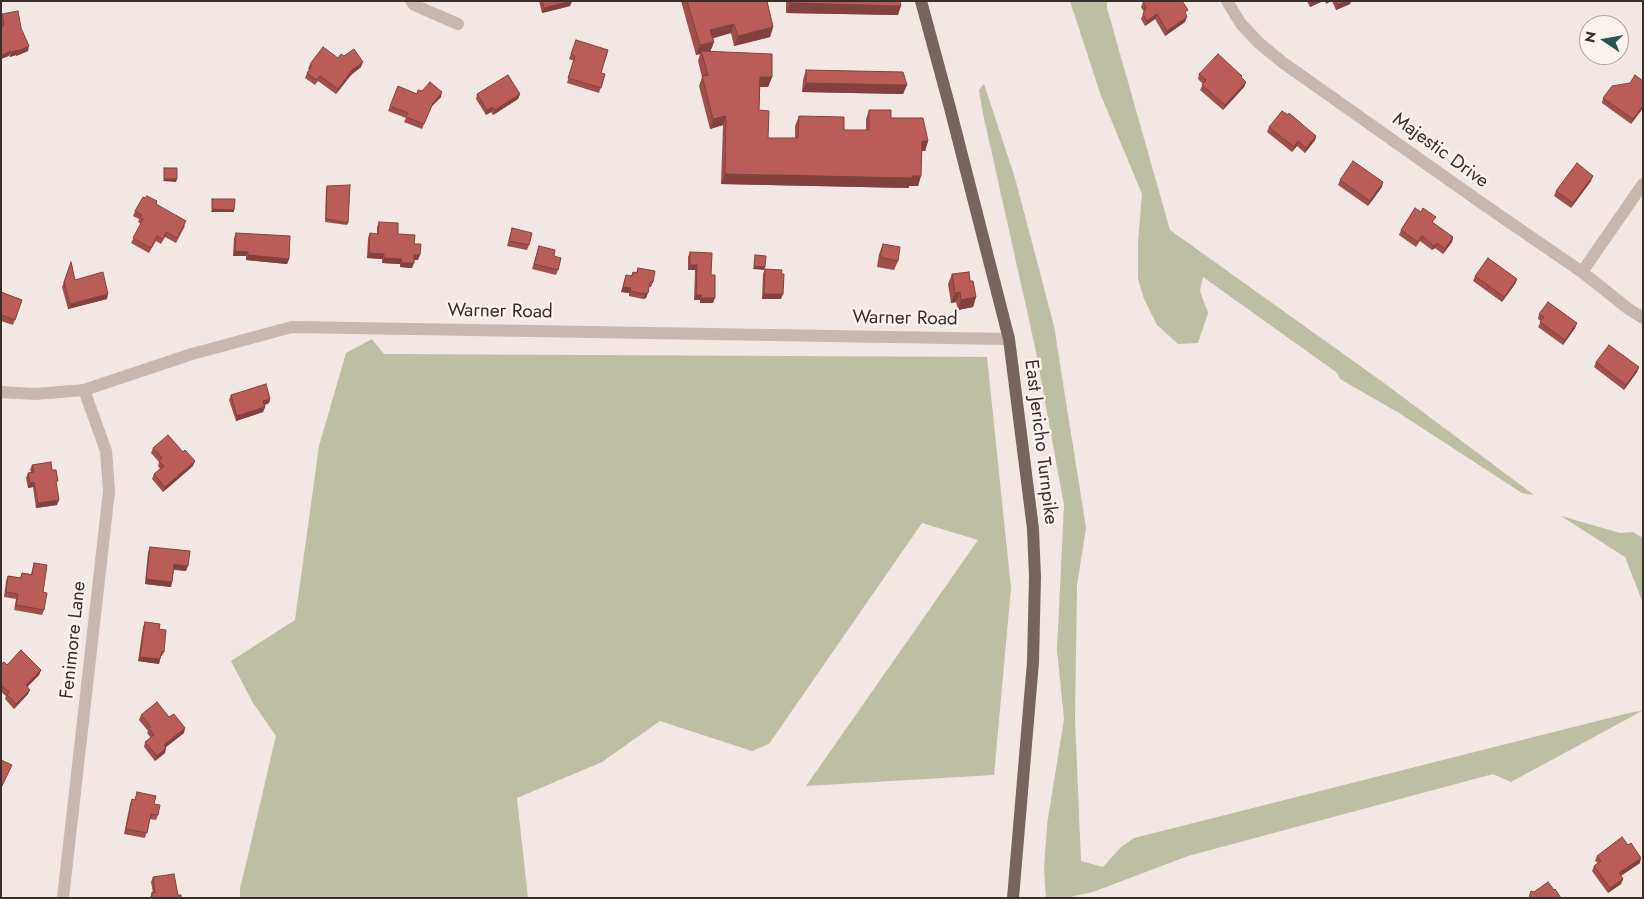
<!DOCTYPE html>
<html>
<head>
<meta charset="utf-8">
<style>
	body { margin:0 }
	#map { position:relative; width:1644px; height:899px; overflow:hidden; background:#f2e7e2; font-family:Jost,sans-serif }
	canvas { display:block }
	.frame { position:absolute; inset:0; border:2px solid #392e2c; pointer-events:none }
	.north { position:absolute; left:1579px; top:15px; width:50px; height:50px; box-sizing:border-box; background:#f9f2ef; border:1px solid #aca4a1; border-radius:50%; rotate:282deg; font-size:14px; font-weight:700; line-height:20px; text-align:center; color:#392e2c }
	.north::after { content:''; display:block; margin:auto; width:18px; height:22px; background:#265650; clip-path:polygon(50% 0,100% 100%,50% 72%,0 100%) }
</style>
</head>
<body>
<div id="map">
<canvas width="1644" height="899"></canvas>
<div class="frame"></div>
<div class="north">N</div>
</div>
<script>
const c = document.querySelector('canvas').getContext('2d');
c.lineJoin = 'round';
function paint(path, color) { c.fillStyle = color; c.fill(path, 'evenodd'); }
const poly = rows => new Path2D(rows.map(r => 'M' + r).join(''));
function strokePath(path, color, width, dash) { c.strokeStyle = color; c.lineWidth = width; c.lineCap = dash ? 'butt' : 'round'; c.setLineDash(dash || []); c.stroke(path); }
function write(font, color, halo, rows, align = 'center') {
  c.font = font + ' Jost,sans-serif'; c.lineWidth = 5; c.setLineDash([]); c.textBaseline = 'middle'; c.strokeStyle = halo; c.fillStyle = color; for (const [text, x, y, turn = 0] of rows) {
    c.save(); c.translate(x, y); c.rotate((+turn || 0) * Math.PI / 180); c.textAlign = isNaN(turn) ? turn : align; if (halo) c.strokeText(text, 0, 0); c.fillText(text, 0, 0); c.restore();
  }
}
const green = poly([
	[1070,1,1107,1,1107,8,1170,230,1384,383,1534,495,1522,493,1399,413,1340,379,1336,372,1203,277,1200,291,1208,313,1198,343,1178,344,1157,325,1144,299,1138,279,1138,241,1142,194,1100,93],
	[984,84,1015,178,1054,326,1086,528,1077,585,1075,719,1081,861,1103,867,1121,847,1134,838,1633,712,1642,711,1511,782,1493,774,1188,856,1093,892,1065,898,1046,898,1044,869,1047,825,1064,719,1057,650,1064,505,1035,347,982,109,979,90],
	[372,339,384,354,987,357,1011,588,994,775,806,786,978,540,922,523,769,744,752,751,660,721,602,762,517,798,528,898,240,898,240,889,276,736,253,703,231,661,295,620,319,446,346,353],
	[1561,516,1620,533,1633,532,1643,538,1643,603,1625,557]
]);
const minor = poly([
	[411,1,414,5,458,24],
	[1227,1,1241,24,1259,43,1282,62,1483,204,1582,272,1630,310,1643,318],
	[1582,272,1643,184],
	[63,898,109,491,106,451,84,390]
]);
const tertiary = poly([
	[1,392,35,394,84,390,192,354,292,327,1009,339]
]);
const primary = poly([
	[921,1,950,108,1009,339,1033,529,1035,577,1033,662,1013,898]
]);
const wall = poly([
	[539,1,572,1,570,6,542,13],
	[681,1,767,1,773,27,770,37,734,46,731,33,713,38,714,42,710,52,772,77,768,87,760,87,759,110,768,138,795,138,795,126,799,116,844,130,866,130,866,119,869,110,891,118,928,141,925,151,922,151,918,186,909,186,909,188,721,184,723,125,710,129,699,86,702,77,698,61,700,54,696,55],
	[786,1,900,1,898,15,786,13],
	[1307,1,1323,1,1310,7],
	[1325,1,1351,1,1350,4,1336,10,1332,1,1326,4],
	[1143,2,1186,15,1185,22,1165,36,1155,19,1145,26,1141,19,1144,12,1141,7],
	[2,14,21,28,28,51,16,56,16,55,10,57,1,23,1,17],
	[576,40,601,73,605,74,599,93,567,83,574,61,569,59],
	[338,58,361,67,351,75,336,94,318,81,315,85,305,78,307,73,310,70,308,69,310,64],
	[806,70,907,85,903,94,802,92,803,80],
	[1199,74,1242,76,1241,78,1246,82,1244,87,1223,110,1200,90,1203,84,1198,79],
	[417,94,441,97,431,107,422,129,404,122,406,118,388,111,390,106],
	[477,94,520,94,518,99,493,115,491,112,486,115,476,99],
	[1603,98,1643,108,1631,124,1602,103],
	[1269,127,1316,136,1315,140,1305,153,1297,146,1292,152,1267,132],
	[1340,180,1382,187,1368,206,1338,185],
	[1591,181,1571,208,1554,196,1556,191],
	[327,186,348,223,347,225,325,222,326,188],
	[145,198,157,201,156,205,185,226,176,243,165,237,161,244,156,241,149,253,131,243,141,224,138,222,139,219,133,216,135,211],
	[379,222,414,244,418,260,414,260,412,268,400,267,400,264,382,263,382,259,367,258,368,238,370,233,377,234,377,227],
	[1433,223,1453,237,1452,242,1443,254,1435,248,1432,250,1420,241,1416,247,1399,235,1401,230],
	[512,228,529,245,527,250,507,246],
	[236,233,289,259,287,264,246,260,246,256,233,256,234,238],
	[883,244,898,261,894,270,877,267,879,254],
	[539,246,554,256,558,270,556,275,532,269],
	[690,252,711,275,713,303,700,303,700,300,694,300,695,270,688,270,688,257],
	[71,262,75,280,107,299,68,309,62,287],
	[638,268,653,282,651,287,649,287,646,298,643,299,629,296,629,293,621,292,626,275,631,276,633,272,636,273],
	[765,269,781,299,762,299,763,274],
	[952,274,970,281,976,297,973,307,958,310,956,302,951,303,948,284],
	[1475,276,1517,279,1515,284,1502,302,1473,281],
	[1,292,22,300,13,325,1,321],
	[1539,314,1577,323,1575,328,1563,345,1538,327,1541,321,1538,319],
	[1596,362,1639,367,1637,372,1624,390,1594,367],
	[231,395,270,399,269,403,265,405,265,407,263,412,236,421,229,400],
	[153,448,193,466,163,492,152,479,154,474,160,469,158,466,159,462,151,453],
	[32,465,52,470,56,485,57,505,36,508,33,487,28,488,26,478,28,473,31,472,30,470],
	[150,547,186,571,174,570,171,587,145,584,148,552],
	[34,563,43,592,44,610,42,615,14,610,16,599,4,597,6,581,8,576,20,578,22,573,31,574],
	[145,622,164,652,162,656,161,656,159,664,138,661,143,627],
	[1,664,41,670,39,675,27,687,28,694,14,709,5,699,6,696,1,692],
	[141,715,169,717,184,733,166,747,165,753,155,761,144,747,145,742,151,738,147,733,148,731,139,720],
	[137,792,154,804,158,815,156,820,150,819,145,838,124,834,130,804,132,799,135,800],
	[1597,856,1640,863,1621,876,1623,879,1621,884,1608,893,1592,871,1594,866,1598,863,1595,861],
	[153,877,178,895,181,898,150,898,152,892,153,893,151,882]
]);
const shadedWall = poly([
	[572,1,570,6,542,13,544,8],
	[1314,1,1323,1,1310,7,1311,2],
	[1347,1,1351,1,1350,4,1336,10,1338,5],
	[790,3,901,6,898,15,786,13],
	[1157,14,1155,19,1145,26,1147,21],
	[1187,17,1185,22,1165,36,1167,31],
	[734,24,731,33,707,40,710,30],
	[773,27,770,37,734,46,738,36],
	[714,42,710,52,701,51,700,54,696,55,700,45],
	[29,46,28,51,16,56,18,51],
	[18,50,16,55,10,57,12,52],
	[11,51,9,56,1,59,1,55],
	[363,62,361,67,351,75,336,94,338,89,352,70],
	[760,77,772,77,768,87,756,87],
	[1246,82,1244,87,1223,110,1225,105],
	[806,83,907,85,903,94,802,92],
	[442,92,441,97,431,107,422,129,433,103],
	[520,94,518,99,493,115,495,110],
	[1643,106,1643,108,1631,124,1633,119],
	[493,107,491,112,486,115,487,110],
	[726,116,723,125,710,129,713,119],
	[1316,136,1315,140,1305,153,1306,148],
	[922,141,928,141,925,151,919,151],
	[1298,141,1297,146,1292,152,1294,147],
	[725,174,912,176,921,176,918,186,909,186,909,188,721,184],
	[1593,176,1591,181,1571,208,1573,203],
	[164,179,177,179,176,182,163,181],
	[1383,182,1382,187,1368,206,1370,201],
	[212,209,234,210,234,212,211,212],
	[1453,237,1452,242,1443,254,1445,249],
	[1437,243,1435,248,1432,250,1434,246],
	[235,251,248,252,246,256,233,256],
	[369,253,384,254,382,259,367,258],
	[248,255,289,259,287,264,246,260],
	[414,255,420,255,418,260,413,260],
	[384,258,402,259,400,264,382,263],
	[401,263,414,263,412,268,400,267],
	[690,265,697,265,695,270,688,270],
	[754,266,765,267,764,270,753,269],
	[1517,279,1515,284,1502,302,1504,297],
	[623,287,631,288,629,293,621,292],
	[960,292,956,302,951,303,955,293],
	[648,293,646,298,643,299,645,294],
	[108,294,107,299,68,309,70,304],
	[764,294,783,294,781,299,762,299],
	[696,295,702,295,700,300,694,300],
	[976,297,973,307,958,310,961,300],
	[701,298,715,298,713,303,700,303],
	[1577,323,1575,328,1563,345,1565,340],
	[1639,367,1637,372,1624,390,1626,385],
	[270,399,269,403,262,406,263,401],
	[265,407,263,412,236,421,237,416],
	[195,461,193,466,163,492,165,487],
	[34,482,33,487,28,488,30,483],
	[59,500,57,505,36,508,38,503],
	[174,564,188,566,186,571,173,569],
	[146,579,172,582,171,587,145,584],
	[140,657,160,659,159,664,138,661],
	[41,670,39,675,24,690,26,685],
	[30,690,28,694,14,709,16,704],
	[185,728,184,733,162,750,164,745],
	[166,748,165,753,155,761,157,756],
	[1641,858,1640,863,1617,878,1619,873],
	[1623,879,1621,884,1608,893,1610,888]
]);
const building = poly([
	[542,1,571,1,544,8,542,1],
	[687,1,767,1,773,27,738,36,734,24,710,30,714,42,700,45,687,1],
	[790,1,900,1,901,6,790,3,790,1],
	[1143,1,1182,1,1188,10,1185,12,1187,17,1167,31,1157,14,1147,21,1143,14,1146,7,1143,2,1143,1],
	[1336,1,1347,1,1338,5,1336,1],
	[18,11,21,28,29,46,18,51,18,50,12,52,11,51,1,55,1,27,4,25,2,14,18,11],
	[576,40,608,50,601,73,605,74,601,88,568,78,575,56,571,54,576,40],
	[323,47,338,58,341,54,344,56,354,49,363,62,352,70,338,89,320,76,316,80,307,73,312,66,310,64,323,47],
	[701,51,772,54,772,77,760,77,759,110,769,111,768,138,798,138,799,116,844,117,844,130,869,130,869,110,891,110,891,118,923,118,928,141,922,141,921,176,912,176,912,178,725,174,726,116,713,119,702,76,708,75,701,51],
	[1218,54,1242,76,1241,77,1246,82,1225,105,1202,85,1206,80,1199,74,1218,54],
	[806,70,903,72,907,85,806,83,806,70],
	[508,75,520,94,495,110,493,107,487,110,477,94,508,75],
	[1635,75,1643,81,1643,106,1633,119,1603,98,1612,86,1630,83,1635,75],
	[430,82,442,92,433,103,424,124,406,117,408,113,390,106,398,86,417,94,418,90,422,91,430,82],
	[1282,111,1288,115,1289,113,1316,136,1306,148,1298,141,1294,147,1269,127,1282,111],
	[1353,161,1383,182,1370,201,1340,180,1353,161],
	[1577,163,1593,176,1573,203,1556,191,1577,163],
	[164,168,177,168,177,179,164,179,164,168],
	[350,185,348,223,326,219,327,186,350,185],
	[147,196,157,201,156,204,186,221,177,238,166,232,163,239,157,236,151,248,133,238,143,219,140,217,142,215,135,211,143,197,145,198,147,196],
	[212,199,235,199,234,210,212,209,212,199],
	[1415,208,1421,212,1423,208,1436,217,1432,222,1453,237,1445,249,1437,243,1434,246,1422,236,1418,242,1401,230,1415,208],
	[379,222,398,223,398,234,415,235,414,244,421,244,420,255,414,255,414,263,401,263,402,259,384,258,384,254,369,253,370,233,378,234,379,222],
	[512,228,532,233,529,245,509,241,512,228],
	[236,233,290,236,289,259,248,255,248,252,235,251,236,233],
	[883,244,900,247,898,261,880,257,883,244],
	[539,246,555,250,554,256,561,258,558,270,534,264,539,246],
	[690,252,712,253,711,275,715,275,715,298,701,298,702,295,696,295,697,265,690,265,690,252],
	[755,255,766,256,765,267,754,266,755,255],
	[1488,258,1517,279,1504,297,1475,276,1488,258],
	[71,262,75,280,103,272,108,294,70,304,64,282,71,262],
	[638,268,655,271,653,282,650,282,648,293,645,294,630,291,631,288,623,287,626,275,632,276,633,272,637,273,638,268],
	[765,269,782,270,781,274,784,274,783,294,764,294,765,269],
	[969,272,970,281,973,281,976,297,961,300,960,292,955,293,952,274,969,272],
	[1,292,22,300,15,320,1,315,1,292],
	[1548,302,1577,323,1565,340,1540,322,1544,317,1539,314,1548,302],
	[1609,345,1639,367,1626,385,1596,362,1609,345],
	[266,384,270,399,263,401,265,407,237,416,231,395,266,384],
	[168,435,183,452,185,450,195,461,165,487,154,474,164,466,159,461,162,458,153,448,168,435],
	[51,462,52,470,56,470,58,481,56,481,59,500,38,503,34,482,30,483,28,473,34,472,32,465,51,462],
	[150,547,190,551,188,566,174,564,172,582,146,579,150,547],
	[34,563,47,565,43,592,47,593,44,610,16,605,18,594,6,592,8,576,21,578,22,573,32,575,34,563],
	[145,622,160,624,159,629,166,630,164,652,162,651,160,659,140,657,145,622],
	[21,650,41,670,26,685,30,690,16,704,7,695,9,692,1,685,1,664,4,662,7,665,21,650],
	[157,702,169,717,174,714,185,728,164,745,166,748,157,756,145,742,154,735,149,728,151,727,141,715,157,702],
	[1,760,12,765,1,788,1,760],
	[137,792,156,796,154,804,160,805,158,815,151,814,147,833,126,829,132,799,135,800,137,792],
	[1622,837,1628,845,1631,843,1641,858,1619,873,1623,879,1610,888,1594,866,1601,861,1597,856,1622,837],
	[174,874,178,895,181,895,181,898,152,898,152,892,155,893,153,877,174,874],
	[1548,882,1554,890,1555,889,1561,898,1529,898,1531,891,1534,892,1548,882]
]);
const streetNames = [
	["Majestic Drive",1440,151,36],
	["Warner Road",500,312,1],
	["Warner Road",905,319,1],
	["East Jericho Turnpike",1040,442,83],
	["Fenimore Lane",74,640,-84]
];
paint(green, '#bcbfa3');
strokePath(minor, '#c9b6af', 12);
strokePath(tertiary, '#c9b6af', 12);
strokePath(primary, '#79635f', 12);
paint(wall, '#a0504c');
paint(shadedWall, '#82413e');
paint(building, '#ba5d58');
strokePath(building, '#82413e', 1);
write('19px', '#392e2c', '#f9f2ef', streetNames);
</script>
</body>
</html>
